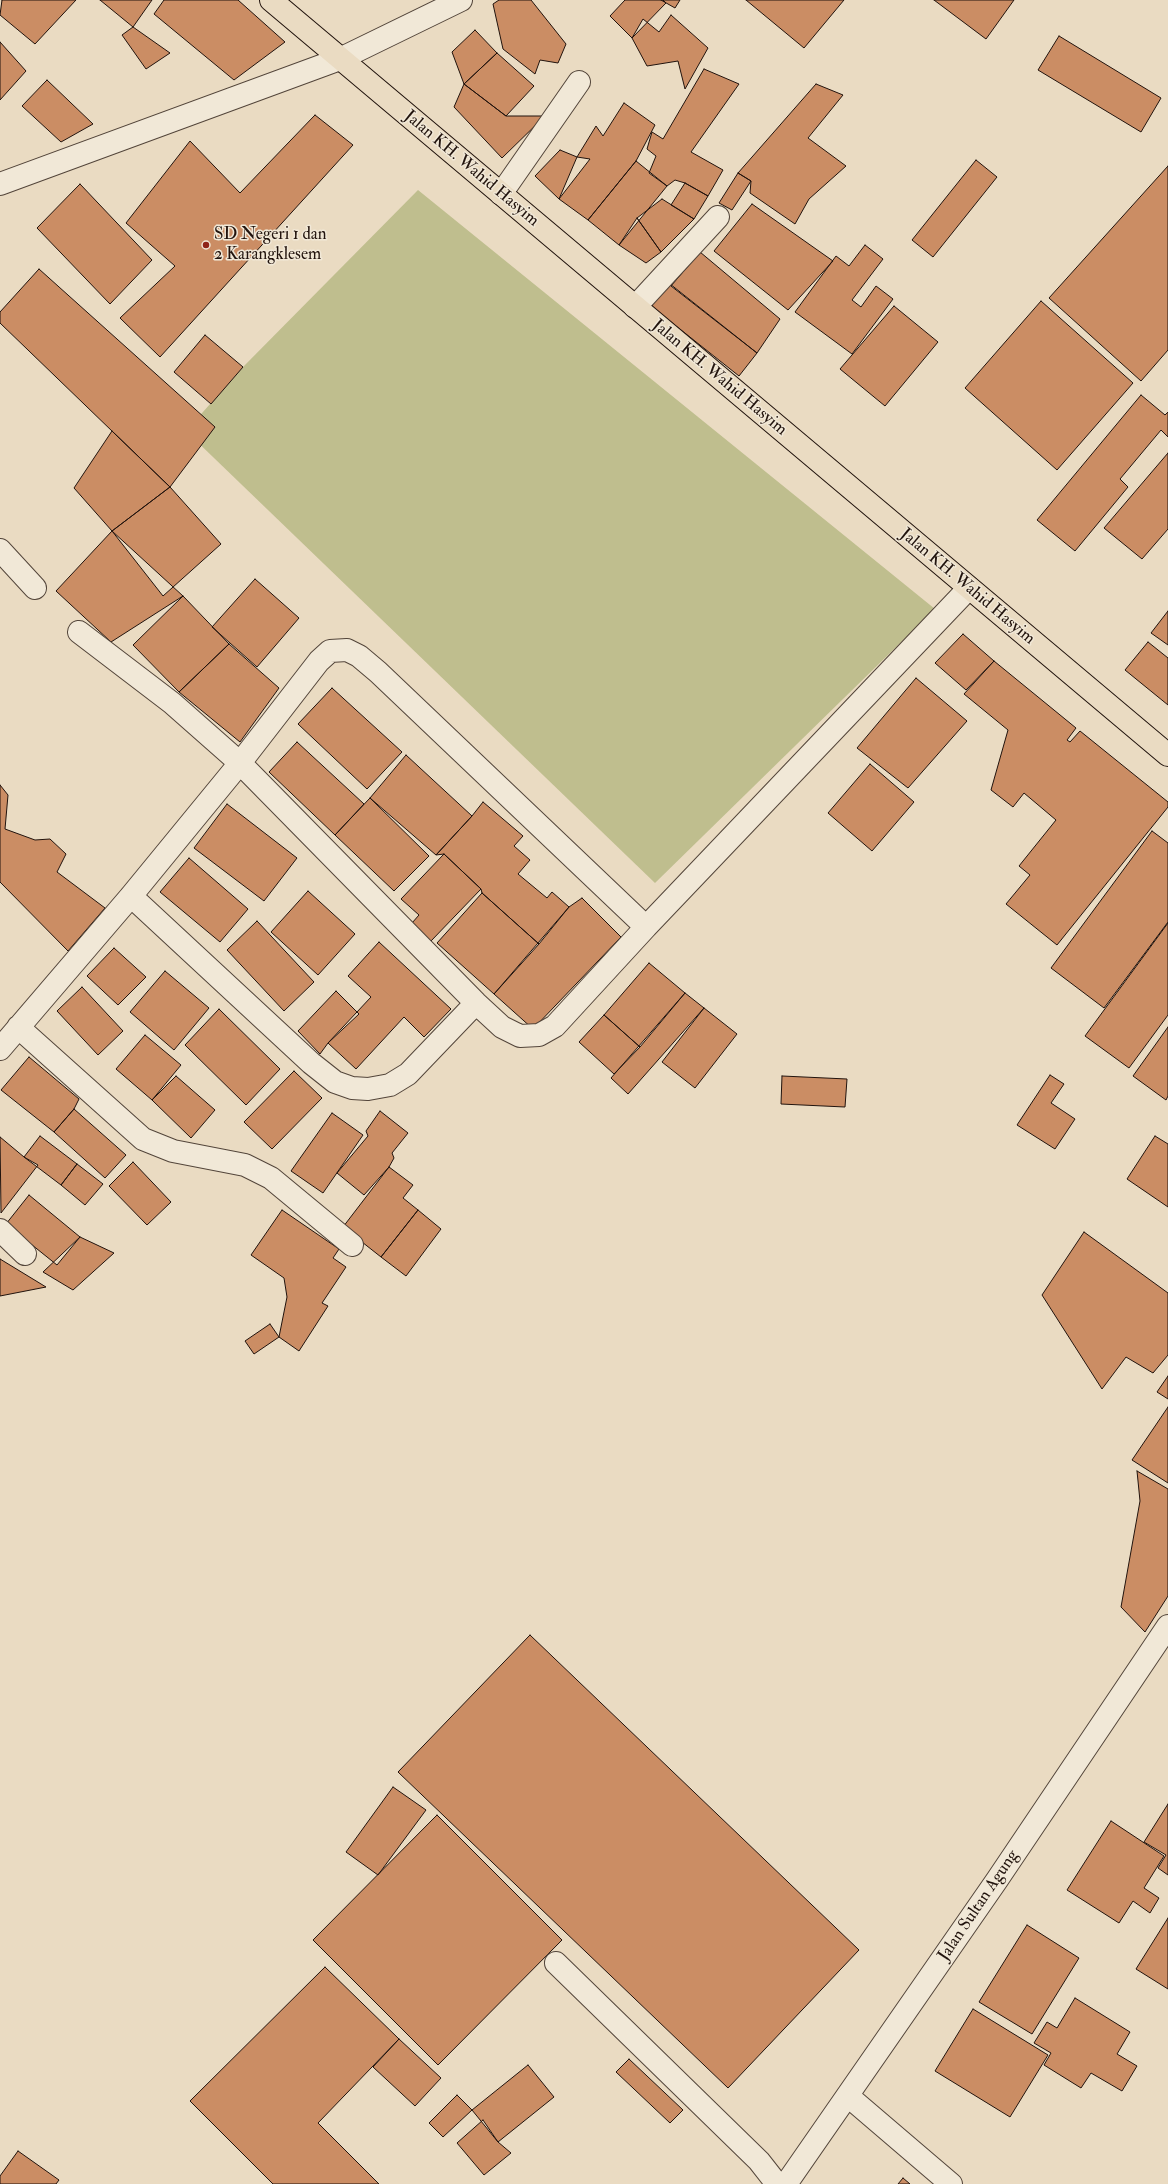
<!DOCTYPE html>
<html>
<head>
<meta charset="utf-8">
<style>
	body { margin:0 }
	canvas { display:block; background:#eadbc2 }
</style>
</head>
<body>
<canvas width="1168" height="2184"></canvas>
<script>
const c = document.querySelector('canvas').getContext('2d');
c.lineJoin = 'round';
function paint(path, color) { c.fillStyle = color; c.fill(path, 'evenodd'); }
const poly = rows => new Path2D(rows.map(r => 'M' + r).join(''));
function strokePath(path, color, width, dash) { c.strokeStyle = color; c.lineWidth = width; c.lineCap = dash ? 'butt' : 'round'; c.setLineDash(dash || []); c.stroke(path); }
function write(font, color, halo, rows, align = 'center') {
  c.font = font + ' "IM FELL Double Pica",serif'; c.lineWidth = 3; c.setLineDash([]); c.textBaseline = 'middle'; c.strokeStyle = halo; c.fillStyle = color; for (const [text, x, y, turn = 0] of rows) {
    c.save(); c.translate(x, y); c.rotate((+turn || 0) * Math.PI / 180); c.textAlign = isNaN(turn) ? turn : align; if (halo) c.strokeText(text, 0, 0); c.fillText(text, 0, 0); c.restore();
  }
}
const green = poly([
	[418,190,935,609,655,883,186,431,243,367]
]);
const building = poly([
	[2,0,76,0,35,44,0,15,2,0],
	[100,0,152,0,133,27,100,0],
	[164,0,238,0,285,42,234,80,154,14,164,0],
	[499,0,531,0,566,44,558,63,540,60,535,74,503,49,493,4,499,0],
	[625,0,663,0,666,3,632,38,610,16,625,0],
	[661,0,680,0,675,8,661,0],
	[746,0,844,0,804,48,746,0],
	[934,0,1014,0,986,39,934,0],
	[671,15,708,48,685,89,678,61,647,66,632,38,643,19,659,32,671,15],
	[133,27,170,53,146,69,122,35,133,27],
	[475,30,497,53,464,84,452,52,475,30],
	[1059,36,1161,98,1141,132,1038,70,1059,36],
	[0,42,26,71,0,100,0,42],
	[497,53,534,86,506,116,464,84,497,53],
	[704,69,739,84,691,152,723,170,708,196,685,183,675,180,667,186,649,173,656,156,647,149,652,132,663,139,704,69],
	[47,80,93,124,61,142,22,106,47,80],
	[464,84,506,116,545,116,502,158,454,107,464,84],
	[816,84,843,95,808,138,846,166,809,199,795,224,750,193,751,181,738,173,816,84],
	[624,103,655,125,636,161,588,220,559,199,590,159,577,157,596,126,603,136,624,103],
	[315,115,353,145,160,357,120,318,175,266,126,223,190,141,240,193,315,115],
	[560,150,577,157,559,199,535,176,560,150],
	[976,160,997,177,933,257,912,240,976,160],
	[636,161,667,186,619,245,588,220,636,161],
	[1168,166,1168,350,1141,381,1049,298,1168,166],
	[738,173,751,181,732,210,719,203,738,173],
	[685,183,708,196,694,219,671,205,685,183],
	[80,184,152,260,110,304,37,228,80,184],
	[662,199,694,219,661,252,637,218,662,199],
	[752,204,833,261,788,310,714,251,752,204],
	[637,218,661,252,646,263,619,245,637,218],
	[865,245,883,259,852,300,861,307,876,286,893,299,852,354,795,312,836,256,849,266,865,245],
	[700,252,780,319,757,353,671,286,700,252],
	[39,269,215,427,170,487,0,323,0,312,39,269],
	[665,280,757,353,739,376,647,303,665,280],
	[1041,301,1133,383,1057,470,965,388,1041,301],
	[894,306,938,342,885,406,840,369,894,306],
	[205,335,243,367,211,404,174,372,205,335],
	[1141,395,1165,415,1168,412,1168,437,1161,430,1120,479,1128,487,1075,551,1037,520,1141,395],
	[112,431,170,487,112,531,74,488,112,431],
	[1168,453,1168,529,1142,559,1104,528,1168,453],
	[170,487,221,544,163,596,112,531,170,487],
	[112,531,183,596,111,642,56,591,112,531],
	[255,579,299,618,257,667,212,627,255,579],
	[183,596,229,644,179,692,133,645,183,596],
	[1168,611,1168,645,1151,633,1168,611],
	[963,634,994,661,966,690,935,663,963,634],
	[1148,642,1168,658,1168,705,1125,670,1148,642],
	[229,644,279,688,240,742,179,692,229,644],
	[994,661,1076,728,1067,740,1070,742,1080,731,1168,802,1168,807,1057,945,1006,904,1030,875,1019,866,1056,820,1024,793,1013,807,991,790,1008,730,964,694,994,661],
	[916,678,967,721,908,788,857,748,916,678],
	[332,688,402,752,367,789,298,724,332,688],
	[297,742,364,804,335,835,269,772,297,742],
	[406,755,472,816,436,855,370,798,406,755],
	[870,764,914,802,872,851,828,813,870,764],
	[0,785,8,795,5,829,35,840,50,839,66,854,57,872,105,908,68,951,0,882,0,785],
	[370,798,429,856,394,891,335,835,370,798],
	[483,802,523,836,514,846,530,860,518,874,547,898,552,892,569,907,539,944,482,893,481,889,444,854,436,855,472,816,483,802],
	[227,804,297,858,264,901,194,848,227,804],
	[1152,831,1168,843,1168,922,1104,1008,1051,968,1152,831],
	[444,854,481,889,431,941,412,923,419,915,401,899,444,854],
	[189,858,248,909,220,942,160,892,189,858],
	[308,891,355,934,318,975,271,932,308,891],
	[482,893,539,944,494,994,437,943,482,893],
	[582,898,621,937,533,1029,494,994,569,907,582,898],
	[257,921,314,982,284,1011,227,950,257,921],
	[1168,923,1168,1015,1129,1068,1085,1036,1168,923],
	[379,942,451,1009,424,1037,404,1017,356,1069,328,1043,371,997,348,976,379,942],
	[114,948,146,977,118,1005,87,976,114,948],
	[649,963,685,993,640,1047,604,1015,649,963],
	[165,971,209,1008,174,1050,130,1012,165,971],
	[82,987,123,1031,98,1055,57,1011,82,987],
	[336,991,359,1014,328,1043,320,1054,298,1031,336,991],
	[685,993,704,1008,628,1094,611,1078,685,993],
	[704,1008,737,1034,695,1088,662,1062,704,1008],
	[219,1009,280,1069,246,1105,185,1045,219,1009],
	[604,1015,640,1047,614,1074,579,1042,604,1015],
	[1168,1027,1168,1096,1166,1100,1133,1076,1168,1027],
	[145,1035,181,1065,152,1100,116,1069,145,1035],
	[29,1057,79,1099,74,1109,54,1132,1,1090,29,1057],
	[294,1071,322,1098,272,1149,244,1122,294,1071],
	[1050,1075,1064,1084,1051,1103,1075,1119,1055,1149,1017,1125,1050,1075],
	[176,1076,215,1110,191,1138,152,1100,176,1076],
	[782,1076,847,1079,845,1107,781,1104,782,1076],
	[74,1109,126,1155,105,1178,54,1132,74,1109],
	[380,1111,408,1133,392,1153,394,1158,389,1167,364,1195,337,1173,368,1136,366,1131,380,1111],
	[332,1113,363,1135,323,1193,291,1171,332,1113],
	[40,1136,77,1164,61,1185,24,1157,40,1136],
	[1155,1136,1168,1144,1168,1207,1127,1179,1155,1136],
	[0,1137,24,1157,38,1165,1,1213,0,1137],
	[133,1162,171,1202,147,1225,109,1186,133,1162],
	[77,1164,103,1184,85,1205,61,1185,77,1164],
	[389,1167,413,1185,403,1198,418,1210,381,1257,343,1227,389,1167],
	[29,1195,80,1237,57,1265,6,1224,29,1195],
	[282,1210,339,1249,333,1258,346,1267,322,1303,328,1306,299,1351,279,1337,287,1297,284,1278,251,1255,282,1210],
	[418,1210,441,1229,406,1276,381,1257,418,1210],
	[1084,1232,1168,1293,1168,1355,1153,1373,1126,1357,1102,1389,1042,1295,1084,1232],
	[80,1237,114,1253,73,1290,43,1272,80,1237],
	[0,1259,46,1287,0,1296,0,1259],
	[270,1324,279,1337,254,1354,245,1341,270,1324],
	[1168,1376,1168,1399,1157,1392,1168,1376],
	[1168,1407,1168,1483,1132,1460,1168,1407],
	[1137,1471,1168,1489,1168,1596,1145,1632,1121,1607,1140,1501,1137,1471],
	[530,1635,859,1950,728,2088,398,1772,530,1635],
	[393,1787,426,1810,378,1875,346,1852,393,1787],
	[1168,1804,1168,1875,1158,1868,1166,1855,1144,1842,1168,1804],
	[437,1815,562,1940,438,2065,313,1940,437,1815],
	[1111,1821,1164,1856,1144,1888,1159,1898,1150,1913,1133,1901,1119,1923,1067,1890,1111,1821],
	[1168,1918,1168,1989,1136,1969,1168,1918],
	[1027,1925,1079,1958,1032,2034,979,2002,1027,1925],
	[325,1967,399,2039,318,2123,379,2184,273,2184,190,2101,325,1967],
	[1075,1998,1130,2032,1117,2054,1137,2066,1122,2091,1091,2073,1081,2088,1044,2065,1051,2053,1034,2043,1047,2022,1057,2028,1075,1998],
	[973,2009,1048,2055,1010,2117,935,2071,973,2009],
	[399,2039,441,2078,415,2106,373,2067,399,2039],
	[629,2059,683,2110,670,2123,616,2072,629,2059],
	[528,2065,554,2097,498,2142,472,2110,528,2065],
	[457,2095,472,2110,443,2137,429,2123,457,2095],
	[483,2120,498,2142,511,2153,484,2175,457,2143,483,2120],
	[18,2151,59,2180,56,2184,0,2184,0,2176,18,2151],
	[903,2178,910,2184,898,2184,903,2178]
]);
const minor = poly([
	[0,184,340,59,461,0],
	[501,194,579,82],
	[635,307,718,217],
	[0,550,35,588],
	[79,632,172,703,240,763,476,1003,502,1027,520,1036,539,1035,555,1026,646,927],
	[131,896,311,1063,335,1082,352,1088,368,1089,390,1085,408,1074,476,1003],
	[18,1027,143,1139,173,1151,245,1165,271,1178,352,1245],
	[0,1049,131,896,240,763,319,661,330,651,347,650,359,656,378,672,646,927,969,588],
	[0,1230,25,1254],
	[556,1963,759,2161,777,2184],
	[848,2096,951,2184],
	[786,2184,997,1880,1168,1626]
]);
const major = poly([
	[271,0,1168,755]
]);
const markers = [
	[206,245,4,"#8f2418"]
];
const streetNames = [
	["Jalan KH. Wahid Hasyim",471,169,40],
	["Jalan KH. Wahid Hasyim",719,378,40],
	["Jalan KH. Wahid Hasyim",967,587,40],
	["Jalan Sultan Agung",979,1906,-56]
];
const poiNames = [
	["SD Negeri 1 dan",214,235],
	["2 Karangklesem",214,255]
];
paint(green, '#bfbe8e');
paint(building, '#cb8d64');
strokePath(building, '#21130d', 1);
strokePath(minor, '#53453a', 24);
strokePath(major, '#21130d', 24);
strokePath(minor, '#f1e8d7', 22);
strokePath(major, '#eadbc2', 22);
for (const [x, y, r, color] of markers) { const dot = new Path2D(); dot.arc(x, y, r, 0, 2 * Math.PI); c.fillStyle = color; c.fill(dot); strokePath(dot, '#f1e8d7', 1.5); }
write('17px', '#21130d', '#f1e8d7', streetNames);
write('17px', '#21130d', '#f1e8d7', poiNames, 'left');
</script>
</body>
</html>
